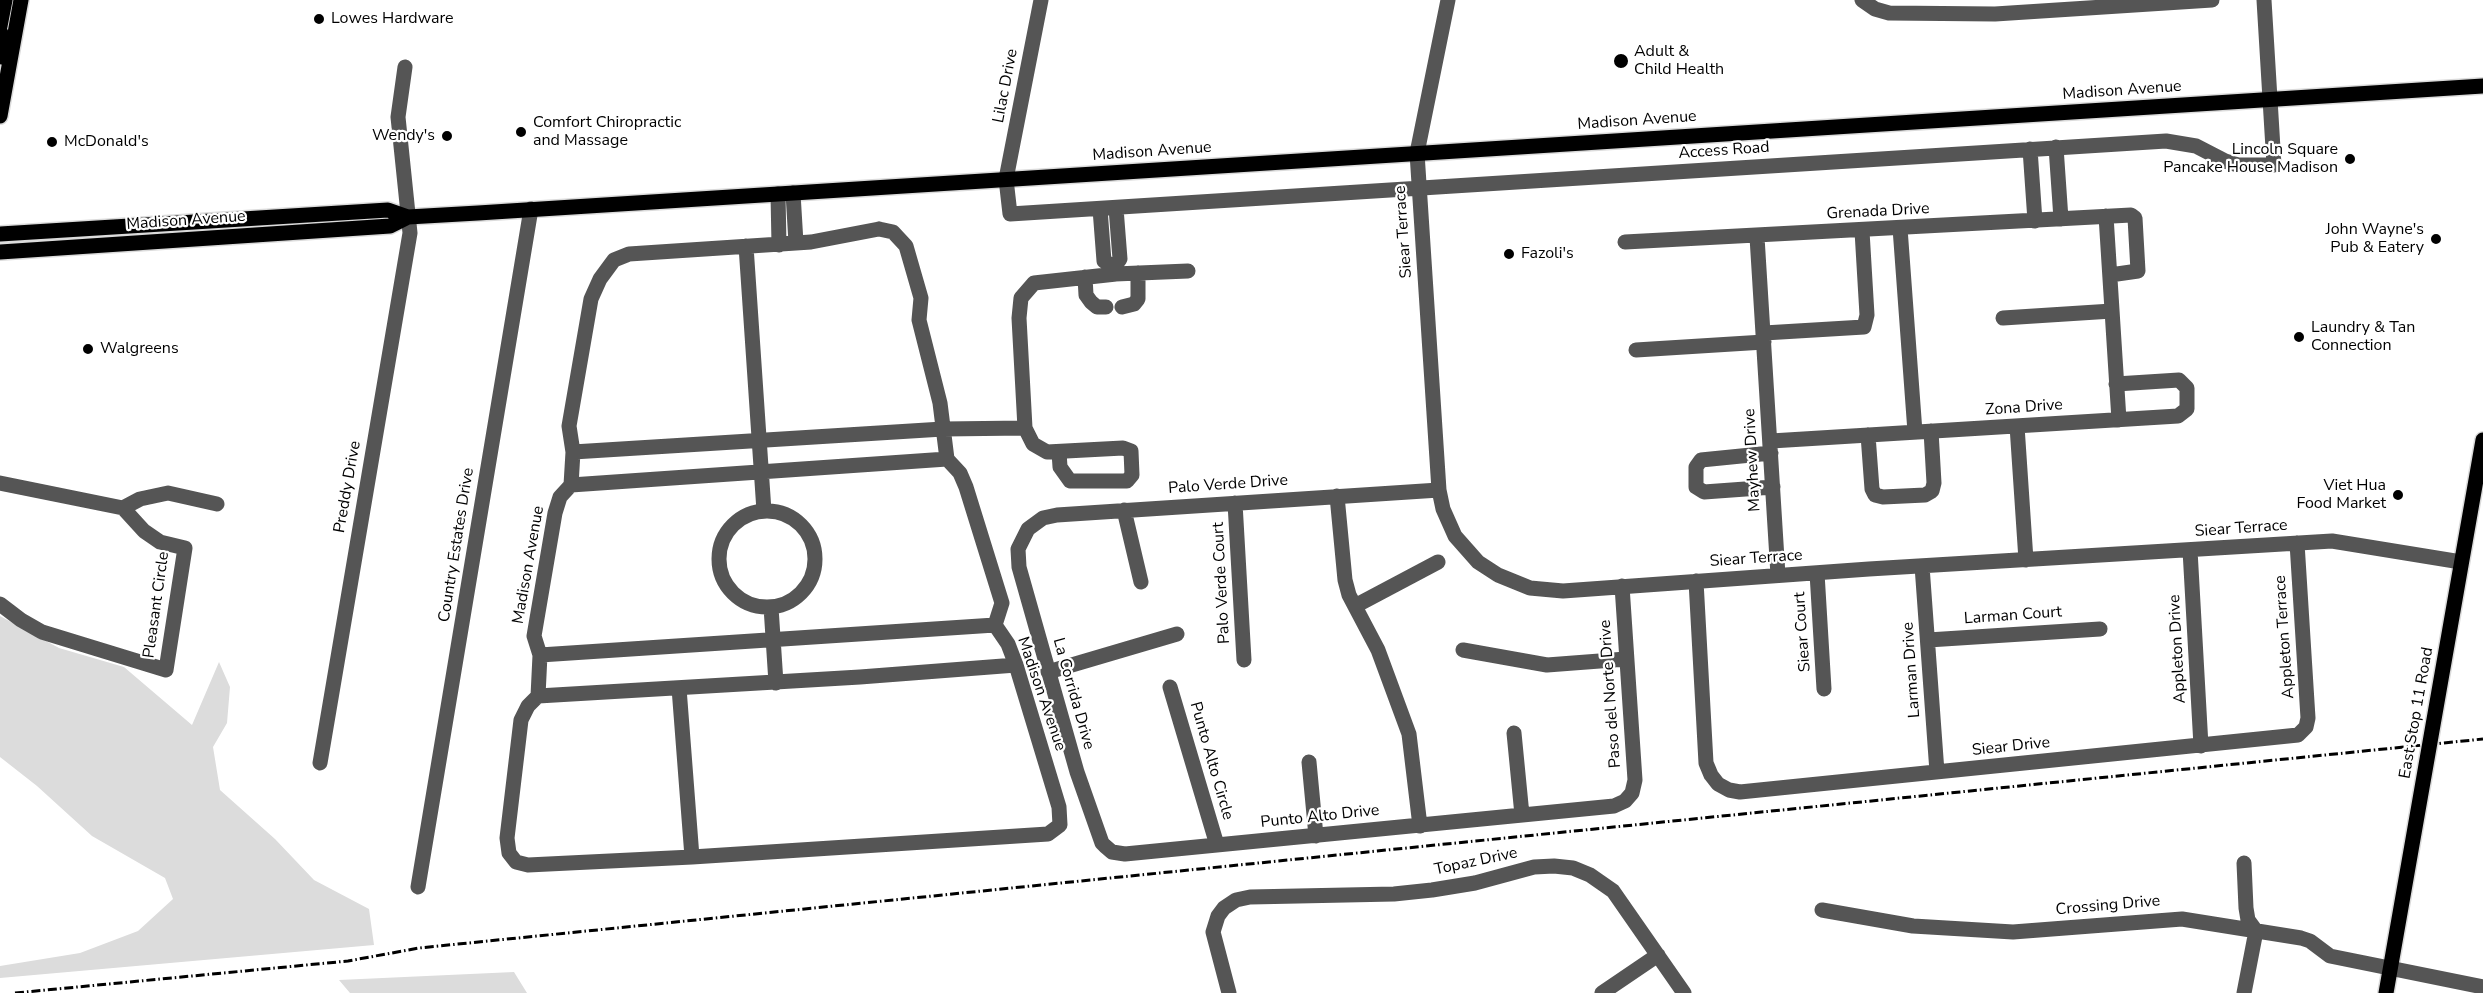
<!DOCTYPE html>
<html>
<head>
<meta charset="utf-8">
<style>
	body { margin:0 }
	canvas { display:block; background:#fff }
</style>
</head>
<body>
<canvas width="2483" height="993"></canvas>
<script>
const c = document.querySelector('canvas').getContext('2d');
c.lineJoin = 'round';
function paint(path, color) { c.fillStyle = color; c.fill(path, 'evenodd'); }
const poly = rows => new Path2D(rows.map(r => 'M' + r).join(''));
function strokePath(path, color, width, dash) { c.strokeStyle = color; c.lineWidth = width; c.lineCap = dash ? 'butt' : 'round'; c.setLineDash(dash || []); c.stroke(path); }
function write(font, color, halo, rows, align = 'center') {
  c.font = font + ' "Nunito Sans",sans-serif'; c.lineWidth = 4.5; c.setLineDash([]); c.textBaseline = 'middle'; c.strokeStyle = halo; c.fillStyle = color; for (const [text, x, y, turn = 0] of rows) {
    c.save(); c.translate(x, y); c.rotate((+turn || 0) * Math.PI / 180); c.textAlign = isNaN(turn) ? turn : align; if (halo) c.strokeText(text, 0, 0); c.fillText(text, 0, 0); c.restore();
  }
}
const green = poly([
	[0,616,59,648,124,667,192,725,219,662,230,687,227,723,213,747,220,790,275,839,314,880,369,909,374,945,0,978,0,966,80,953,138,931,173,899,165,878,92,836,37,786,0,757],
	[514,972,527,993,350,993,339,980]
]);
const minor = poly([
	[1041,0,1006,179,1010,214,2166,141,2196,146,2225,161,2238,165,2274,165,2264,0],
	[1448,0,1417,153,1439,490,1443,509,1455,536,1478,562,1498,575,1530,588,1563,591,1869,569,2332,541,2461,562],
	[1862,0,1875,9,1889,13,1995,14,2212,0],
	[2056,147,2061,219],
	[2030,149,2035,221],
	[793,193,796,243],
	[778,194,779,245],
	[1100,209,1104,261,1114,267,1115,274,1188,271],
	[2106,216,2119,420],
	[1900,228,1915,432],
	[879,229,893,232,906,246,921,298,919,320,940,403,947,459,960,473,966,487,1002,603,995,625,1008,644,1016,665,1059,807,1060,825,1048,834,692,857,528,865,516,862,509,853,507,838,521,720,528,706,538,696,540,655,534,636,555,513,560,497,571,485,573,452,569,426,591,299,600,279,614,260,629,254,811,242,879,229],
	[1757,237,1778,575],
	[1625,242,2131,215,2135,218,2138,271,2110,275],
	[746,246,764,511],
	[1114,267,1120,259,1116,208],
	[1085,277,1086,295,1091,302,1097,307,1106,307],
	[1122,307,1134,304,1138,299,1138,273],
	[2003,318,2112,311],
	[1764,333,1864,327,1867,315,1862,231],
	[1636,350,1764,342],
	[2017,426,2026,560],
	[1025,428,1033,444,1047,452,1123,448,1131,451,1132,475,1127,481,1070,481,1060,467,1059,452],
	[1868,435,1872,489,1875,495,1883,497,1925,495,1932,491,1934,483,1931,431],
	[1771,441,2178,416,2187,409,2187,388,2179,380,2116,384],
	[573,452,943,429,1025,428,1019,318,1021,298,1034,283,1116,274],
	[1771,453,1701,460,1696,467,1696,487,1704,492,1773,487],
	[0,483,123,508,140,499,168,493,217,504],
	[571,485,947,459],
	[1439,490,1057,515,1043,518,1028,529,1018,549,1019,567,1077,772,1102,843,1105,846,1112,852,1125,854,1614,806,1625,801,1632,793,1635,780,1622,586],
	[1337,496,1345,580,1349,595,1378,650,1409,734,1420,826],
	[1235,503,1244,660],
	[1124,510,1141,582],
	'719 559a48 48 0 1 1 96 0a48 48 0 1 1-96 0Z',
	[2190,550,2201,746],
	[1922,566,1937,772],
	[1817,573,1824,689],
	[1696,581,1706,763,1711,775,1718,784,1729,790,1740,792,2298,735,2306,727,2308,718,2297,543],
	[0,604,21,620,42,632,166,670,185,548,160,542,144,531,123,508],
	[1355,606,1438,562],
	[771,607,776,683],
	[1928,640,2100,629],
	[1463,650,1547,665,1626,659],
	[540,655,995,625],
	[1048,672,1177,634],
	[1170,687,1217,845],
	[679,688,692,857],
	[538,696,860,677,1016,665],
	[1514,733,1522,815],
	[1309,762,1316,836],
	[320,763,410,233,398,117,405,67],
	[2244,863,2246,908,2248,920,2256,931,2244,993],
	[418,887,531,209],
	[1822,910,1913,926,2013,932,2182,919,2301,938,2310,941,2330,956,2483,987],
	[1229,993,1213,932,1218,916,1224,908,1236,900,1250,897,1394,894,1432,890,1475,883,1534,867,1554,866,1573,868,1590,875,1613,891,1684,993],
	[1602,993,1658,955]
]);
const major = poly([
	[0,26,5,0],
	[0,31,4,41,2,57],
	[0,116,21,0],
	[0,234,388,210,408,217,478,213,2483,86],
	[0,252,390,226,408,217],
	[2386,993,2483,440]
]);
const rail = poly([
	[15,993,348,961,419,948,2483,739]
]);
const markers = [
	[319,19,6,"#000"],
	[1621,61,8,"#000"],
	[521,132,6,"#000"],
	[447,136,6,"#000"],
	[52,142,6,"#000"],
	[2350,159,6,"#000"],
	[2436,239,6,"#000"],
	[1509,254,6,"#000"],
	[2299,337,6,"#000"],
	[88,349,6,"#000"],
	[2398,495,6,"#000"]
];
const poiNames = [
	["Lowes Hardware",331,19],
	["Adult &",1634,52],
	["Child Health",1634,70],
	["Comfort Chiropractic",533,123],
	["and Massage",533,141],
	["Wendy's",435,136,"right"],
	["McDonald's",64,142],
	["Lincoln Square",2338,150,"right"],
	["Pancake House Madison",2338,168,"right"],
	["John Wayne's",2424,230,"right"],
	["Pub & Eatery",2424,248,"right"],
	["Fazoli's",1521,254],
	["Laundry & Tan",2311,328],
	["Connection",2311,346],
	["Walgreens",100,349],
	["Viet Hua",2386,486,"right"],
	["Food Market",2386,504,"right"]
];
const streetNames = [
	["Lilac Drive",1006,86,-79],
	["Madison Avenue",2122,91,-4],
	["Madison Avenue",1637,121,-4],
	["Access Road",1724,151,-4],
	["Madison Avenue",1152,152,-4],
	["Grenada Drive",1878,212,-3],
	["Madison Avenue",186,221,-4],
	["Siear Terrace",1404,232,-94],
	["Zona Drive",2024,408,-4],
	["Mayhew Drive",1753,460,-93],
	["Palo Verde Drive",1228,485,-4],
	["Preddy Drive",348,487,-80],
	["Siear Terrace",2241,529,-4],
	["Country Estates Drive",457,545,-81],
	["Siear Terrace",1756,559,-4],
	["Madison Avenue",529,565,-80],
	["Palo Verde Court",1222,583,-93],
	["Pleasant Circle",157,605,-82],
	["Larman Court",2013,616,-4],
	["Siear Court",1803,632,-94],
	["Appleton Terrace",2285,637,-94],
	["Appleton Drive",2178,649,-93],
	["Larman Drive",1912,670,-94],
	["Madison Avenue",1041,694,71],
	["La Corrida Drive",1073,694,74],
	["Paso del Norte Drive",1611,694,-94],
	["East Stop 11 Road",2417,713,-80],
	["Siear Drive",2011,747,-6],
	["Punto Alto Circle",1211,761,74],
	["Punto Alto Drive",1320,817,-6],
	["Topaz Drive",1476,862,-12],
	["Crossing Drive",2108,906,-5]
];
paint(green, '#dcdcdc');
strokePath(major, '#dbdbdb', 18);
strokePath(minor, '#555', 15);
strokePath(major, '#000', 15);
strokePath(rail, '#000', 3, [9, 3, 1.5, 3]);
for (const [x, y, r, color] of markers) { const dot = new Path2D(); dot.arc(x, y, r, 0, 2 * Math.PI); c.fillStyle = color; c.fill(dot); strokePath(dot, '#fff', 2); }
write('16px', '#000', '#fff', poiNames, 'left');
write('16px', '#000', '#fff', streetNames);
</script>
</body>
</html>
